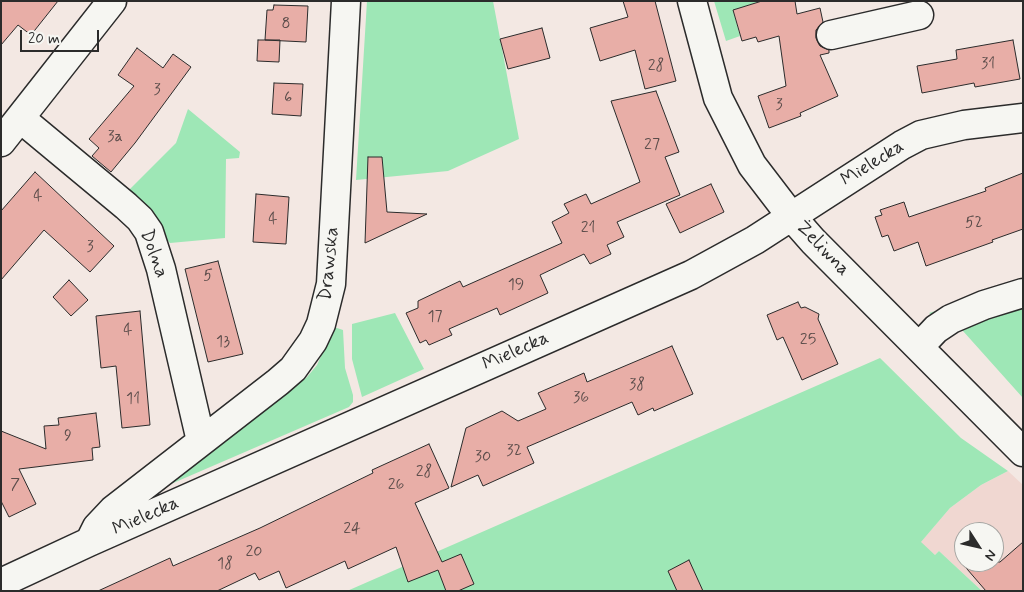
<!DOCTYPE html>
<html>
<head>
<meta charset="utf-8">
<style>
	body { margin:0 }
	#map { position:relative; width:1024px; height:592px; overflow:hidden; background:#f3e8e3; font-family:Mynerve,sans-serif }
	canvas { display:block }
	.frame { position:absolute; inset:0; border:2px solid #2b2b2b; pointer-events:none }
	.north { position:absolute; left:954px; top:522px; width:50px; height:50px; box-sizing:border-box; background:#f6f6f2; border:1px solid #a5a5a2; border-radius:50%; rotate:125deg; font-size:14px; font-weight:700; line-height:20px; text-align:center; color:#2b2b2b }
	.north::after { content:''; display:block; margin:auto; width:18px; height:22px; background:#2b2b2b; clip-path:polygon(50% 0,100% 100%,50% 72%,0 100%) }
	.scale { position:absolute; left:20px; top:30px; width:79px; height:22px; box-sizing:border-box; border:2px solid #2b2b2b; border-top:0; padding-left:6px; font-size:15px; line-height:18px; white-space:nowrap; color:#2b2b2b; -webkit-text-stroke:4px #f6f6f2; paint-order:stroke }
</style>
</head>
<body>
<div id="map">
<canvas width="1024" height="592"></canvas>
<div class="frame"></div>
<div class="north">N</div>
<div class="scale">20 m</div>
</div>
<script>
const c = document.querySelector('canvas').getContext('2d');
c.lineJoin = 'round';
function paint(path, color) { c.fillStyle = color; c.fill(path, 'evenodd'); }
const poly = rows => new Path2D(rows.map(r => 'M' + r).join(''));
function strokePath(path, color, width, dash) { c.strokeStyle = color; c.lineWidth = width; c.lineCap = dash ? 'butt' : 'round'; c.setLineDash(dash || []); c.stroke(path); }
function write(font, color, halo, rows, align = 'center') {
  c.font = font + ' Mynerve,sans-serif'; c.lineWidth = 4; c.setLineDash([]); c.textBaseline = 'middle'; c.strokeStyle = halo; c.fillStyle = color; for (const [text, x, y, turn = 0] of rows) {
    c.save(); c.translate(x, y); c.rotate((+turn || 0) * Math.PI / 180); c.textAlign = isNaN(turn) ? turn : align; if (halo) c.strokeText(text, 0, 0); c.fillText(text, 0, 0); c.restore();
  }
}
const built = poly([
	[1008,471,1023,485,1023,591,982,591,939,551,935,555,920,543,950,508,981,485],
	[964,532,994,532,994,562,964,562]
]);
const green = poly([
	[367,1,493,1,519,139,448,171,356,180],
	[714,1,762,1,733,10,740,36,726,41],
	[188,109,240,152,239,158,226,159,225,238,170,243,124,195,176,143],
	[1023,284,1023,398,963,331,949,327,929,313],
	[395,313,424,369,362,397,352,359,352,324],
	[334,327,343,330,345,368,353,395,353,402,349,407,164,487,307,377,317,365],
	[880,358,961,438,1008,471,981,485,950,508,921,542,935,555,939,551,982,591,347,591]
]);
const building = poly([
	[1,1,58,1,31,35,18,25,1,45,1,1],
	[623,1,655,1,676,81,645,89,635,50,600,61,590,28,628,17,623,1],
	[762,1,795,1,797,14,820,8,823,22,816,30,816,38,820,46,829,50,829,53,820,55,838,96,800,113,801,116,769,128,758,96,786,86,779,36,758,42,756,37,742,41,733,10,762,1],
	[274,5,308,6,306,42,265,40,267,10,273,10,274,5],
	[542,28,550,58,508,69,500,39,542,28],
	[258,40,280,40,279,62,257,61,258,40],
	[1013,40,1020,79,975,87,974,83,922,93,917,66,957,59,956,50,1013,40],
	[137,48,163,68,173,54,191,67,135,143,111,172,92,156,99,148,89,139,134,86,118,75,137,48],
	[274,83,303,84,301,116,272,114,274,83],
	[656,91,679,152,665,157,680,195,617,222,624,237,607,245,611,254,590,264,584,254,540,275,548,293,500,315,497,308,449,329,452,335,429,345,426,340,420,343,406,313,418,308,418,301,460,281,463,287,562,243,552,222,569,213,564,204,586,194,591,204,640,182,611,101,656,91],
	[368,157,382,157,387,212,427,214,365,243,368,157],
	[35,172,114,246,90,272,44,230,1,280,1,211,35,172],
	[1023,173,1023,229,992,240,993,242,926,266,918,242,894,251,888,235,882,237,875,217,882,215,880,210,904,202,909,217,986,191,985,188,1023,173],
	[711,184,724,212,680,233,666,204,711,184],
	[256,194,289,197,286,244,253,242,256,194],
	[218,261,243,354,208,362,185,269,218,261],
	[69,280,88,300,71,316,53,297,69,280],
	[798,302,801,308,805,307,819,314,818,319,838,364,802,380,783,337,777,340,767,315,798,302],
	[140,311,150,425,122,428,116,366,101,368,96,316,140,311],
	[672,346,693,394,654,411,653,408,638,415,632,402,527,447,534,463,483,486,478,475,451,487,466,428,502,411,518,421,546,409,538,393,584,373,587,382,672,346],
	[96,413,100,447,92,448,93,460,19,469,36,504,9,517,1,501,1,431,46,449,44,426,59,425,58,418,96,413],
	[429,444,449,488,415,503,442,562,461,554,474,584,458,591,446,591,438,570,408,582,396,547,348,569,345,561,286,588,279,571,259,580,255,573,217,591,98,591,170,558,173,566,260,528,373,473,372,470,429,444],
	[1023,542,1023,591,986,591,961,562,1000,562,1023,542],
	[689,560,703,591,677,591,668,571,689,560]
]);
const minor = poly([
	[692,1,718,98,752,165,791,216,813,241,1023,452],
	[831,35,919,15],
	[20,118,126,206,140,219,149,232,161,269,201,441],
	[1,142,112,1],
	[919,347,936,329,951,319,984,305,1023,293],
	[90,541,97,527,113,510,278,382,293,369,313,341,321,324,331,284,346,1],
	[1,583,89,542,691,275,755,240,902,145,921,135,964,125,1023,118]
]);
const numberNames = [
	["8",286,25],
	["31",988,65],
	["28",656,67],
	["3",157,91],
	["6",288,99],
	["3",779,106],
	["3a",115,138],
	["27",652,146],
	["4",38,197],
	["4",273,220],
	["52",974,224],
	["21",588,229],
	["3",90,248],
	["5",208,277],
	["19",516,286],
	["17",435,318],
	["4",128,331],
	["25",808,341],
	["13",223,343],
	["38",637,386],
	["36",581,399],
	["11",133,400],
	["9",68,437],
	["32",514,452],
	["30",483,458],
	["28",424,473],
	["7",15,486],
	["26",396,486],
	["24",352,530],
	["20",254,553],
	["18",225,565]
];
const streetNames = [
	["Mielecka",873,164,-32],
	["Żeliwna",822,249,46],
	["Dolna",153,254,70],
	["Drawska",330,264,-84],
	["Mielecka",516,352,-24],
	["Mielecka",146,517,-24]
];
paint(built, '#f0d7d1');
paint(green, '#9ee7b6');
paint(building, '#e8aea7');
strokePath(building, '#2b2b2b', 1);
strokePath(minor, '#2b2b2b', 31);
strokePath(minor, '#f6f6f2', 28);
write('16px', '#5a4c4a', null, numberNames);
write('19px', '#2b2b2b', '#f6f6f2', streetNames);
</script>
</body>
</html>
